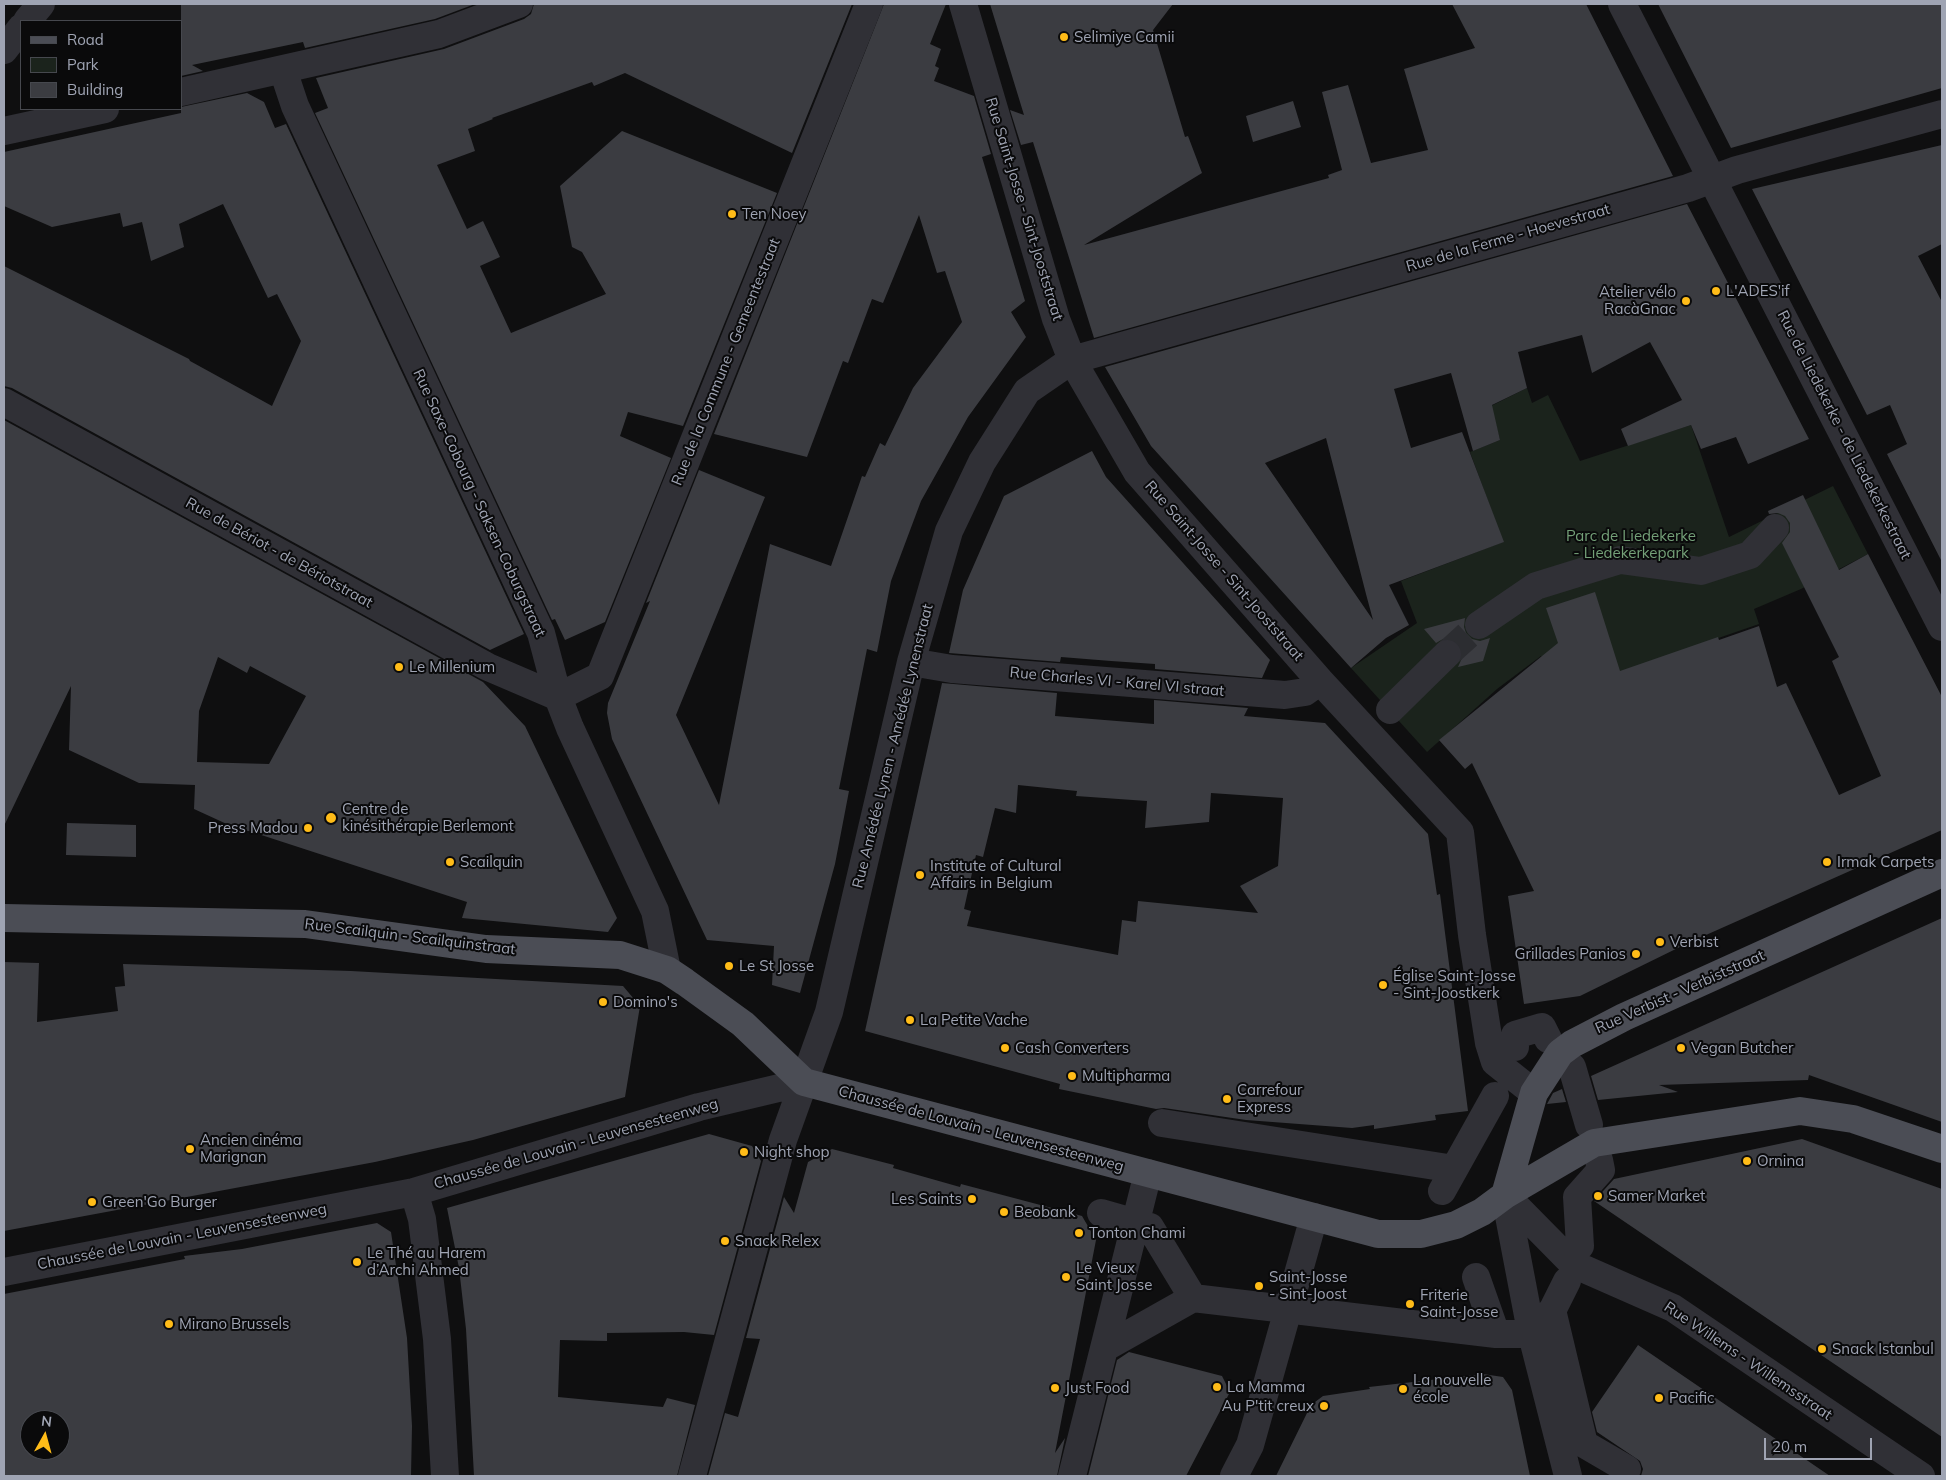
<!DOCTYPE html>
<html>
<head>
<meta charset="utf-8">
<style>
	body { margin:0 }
	#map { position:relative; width:1946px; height:1480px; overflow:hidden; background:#0f0f10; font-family:Mulish,sans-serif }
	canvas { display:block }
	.frame { position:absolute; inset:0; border:5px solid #9fa4b3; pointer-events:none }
	.legend { position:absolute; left:20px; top:20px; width:162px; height:90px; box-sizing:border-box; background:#0a0a0b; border:1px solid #46484e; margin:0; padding:6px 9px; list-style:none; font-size:15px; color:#9fa4b3 }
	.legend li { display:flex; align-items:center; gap:10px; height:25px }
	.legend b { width:25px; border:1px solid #46484e }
	.north { position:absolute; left:20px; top:1410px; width:50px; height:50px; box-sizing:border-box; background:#0a0a0b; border:1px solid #46484e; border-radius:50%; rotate:7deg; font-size:14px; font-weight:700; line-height:20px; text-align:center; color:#9fa4b3 }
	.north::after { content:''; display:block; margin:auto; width:18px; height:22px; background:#ffbc18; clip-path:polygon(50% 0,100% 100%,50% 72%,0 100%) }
	.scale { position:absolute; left:1764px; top:1438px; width:108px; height:22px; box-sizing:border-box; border:2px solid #9fa4b3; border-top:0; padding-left:6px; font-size:15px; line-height:18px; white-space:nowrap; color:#9fa4b3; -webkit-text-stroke:4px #0a0a0b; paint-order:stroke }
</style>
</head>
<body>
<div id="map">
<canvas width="1946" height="1480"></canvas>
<div class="frame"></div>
<ul class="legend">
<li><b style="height:6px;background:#4b4d55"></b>Road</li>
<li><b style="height:14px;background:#1b231c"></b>Park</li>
<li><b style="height:14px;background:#3b3c41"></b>Building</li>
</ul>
<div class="north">N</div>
<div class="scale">20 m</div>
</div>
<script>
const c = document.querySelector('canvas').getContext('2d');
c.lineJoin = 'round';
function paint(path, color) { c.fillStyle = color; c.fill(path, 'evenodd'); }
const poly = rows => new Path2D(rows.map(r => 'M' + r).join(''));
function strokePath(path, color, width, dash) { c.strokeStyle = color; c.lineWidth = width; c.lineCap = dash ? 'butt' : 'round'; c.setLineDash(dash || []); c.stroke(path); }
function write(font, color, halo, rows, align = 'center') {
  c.font = font + ' Mulish,sans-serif'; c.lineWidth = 4; c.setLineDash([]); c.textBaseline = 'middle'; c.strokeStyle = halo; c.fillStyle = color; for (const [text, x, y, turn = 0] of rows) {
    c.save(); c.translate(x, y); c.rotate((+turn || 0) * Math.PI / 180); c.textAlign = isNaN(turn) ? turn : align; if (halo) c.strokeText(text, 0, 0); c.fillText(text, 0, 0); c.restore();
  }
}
const green = poly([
	[1527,388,1532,403,1548,395,1580,461,1691,425,1729,537,1833,486,1868,554,1801,589,1754,609,1759,624,1620,672,1549,665,1541,656,1497,689,1427,752,1351,668,1417,623,1401,581,1503,542,1470,452,1500,440,1491,406]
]);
const building = poly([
	[181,4,475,4,435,19,305,48,303,42,192,65,203,71,181,76],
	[534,4,852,4,792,153,625,73,594,86,592,82,492,118,493,119,468,129,475,151,437,165,467,229,483,221,500,257,480,266,511,333,606,294,582,252,572,247,560,186,622,131,777,193,683,426,628,412,620,436,671,458,605,622,565,640,555,619,552,620,315,113,328,108,316,78,444,49,524,19,531,14],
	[884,4,946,4,930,44,941,49,935,66,939,68,934,81,974,96,991,154,982,157,1025,301,1011,312,1026,337,968,417,921,501,891,581,877,652,867,649,839,789,849,791,835,864,800,993,772,985,774,946,707,940,612,739,607,713,608,703,650,601,646,603,699,470,765,497,676,715,719,805,770,544,831,566,862,476,865,477,880,443,885,446,913,388,962,322,945,271,937,273,919,215,883,303,872,299,848,363,843,361,807,457,714,434],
	[990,4,1173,4,1153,30,1185,137,1188,136,1202,173,1084,245,1329,178,1328,175,1342,170,1322,92,1348,85,1371,163,1428,150,1404,69,1475,48,1452,4,1586,4,1673,176,1094,338,1033,142,1021,145,1010,110,1024,115],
	[1658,4,1942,4,1942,88,1731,148],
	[247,93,264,102,275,128,286,124,524,634,490,650,12,388,4,386,4,266,189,359,190,361,272,406,301,341,277,294,268,298,223,204,179,224,184,247,151,261,142,222,123,227,120,213,52,227,4,206,4,152,181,113,181,107],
	[1293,101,1301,127,1253,142,1246,116],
	[1942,145,1942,244,1918,256,1942,302,1942,562,1887,454,1907,444,1890,405,1867,415,1752,189],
	[1687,204,1809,439,1748,464,1736,437,1701,449,1691,425,1628,446,1621,429,1682,400,1650,342,1592,373,1582,335,1518,352,1527,388,1492,405,1500,440,1473,451,1451,373,1394,389,1411,448,1462,432,1504,542,1389,585,1409,625,1386,638,1351,668,1151,446,1105,367],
	[1326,438,1366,594,1373,620,1265,463],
	[4,420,483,682,525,726,617,918,608,932,462,918,467,902,249,831,242,831,194,809,195,785,139,783,69,750,71,686,4,826],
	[218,657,247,673,250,666,306,696,269,764,197,762,199,711],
	[1092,451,1106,477,1270,660,1262,678,1155,669,1155,664,1111,661,1061,657,1060,662,949,653,963,590,1004,496],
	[1803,495,1839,570,1868,554,1942,697,1942,830,1688,943,1580,996,1524,1004,1508,896,1534,891,1472,763,1465,769,1439,740,1558,643,1546,608,1595,592,1620,671,1718,637,1719,640,1759,626,1777,687,1786,683,1839,795,1881,776,1832,661,1839,657,1782,543,1790,532,1790,523,1785,516,1778,513,1769,514,1768,511],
	[1465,618,1464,627,1466,633,1472,639,1480,641,1490,638,1483,661,1458,667,1462,658,1462,650,1458,643,1451,639,1443,639,1436,643,1424,629],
	[942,683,1057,693,1055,716,1154,724,1154,700,1248,708,1244,716,1325,723,1428,834,1437,895,1440,894,1468,1111,1435,1115,1436,1120,1374,1129,1374,1125,1352,1128,1246,1120,1164,1108,1156,1109,1059,1089,1060,1084,865,1031],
	[1018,785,1077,791,1076,796,1147,801,1145,828,1209,822,1211,793,1283,798,1278,866,1240,886,1258,913,1138,901,1136,922,1122,920,1118,955,967,926,971,911,964,909,976,855,983,857,995,808,1016,813],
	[67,823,136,825,136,857,66,855],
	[1942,918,1942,1122,1809,1075,1808,1080,1659,1085,1678,1092,1598,1100,1591,1076],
	[4,962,39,963,37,1022,118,1011,115,987,125,986,123,964,351,971,623,986,640,1006,625,1097,473,1140,375,1162,4,1231],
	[1562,1089,1566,1102,1547,1104,1553,1093],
	[709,1134,752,1146,761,1161,714,1335,684,1332,607,1333,607,1341,560,1340,558,1397,663,1407,667,1398,695,1405,677,1476,474,1476,466,1329,459,1268,447,1208],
	[1802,1139,1942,1189,1942,1437,1594,1201,1614,1179],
	[832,1149,894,1165,893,1168,960,1187,961,1184,1082,1216,1096,1240,1055,1453,1065,1438,1057,1476,708,1476,725,1413,738,1417,760,1339,746,1338,784,1197,794,1213,808,1162],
	[377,1223,391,1232,407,1338,412,1426,411,1476,4,1476,4,1294,185,1259,184,1256,242,1249],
	[30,1420,60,1420,60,1450,30,1450],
	[1638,1345,1679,1373,1830,1476,1641,1476,1643,1469,1640,1461,1597,1432,1592,1412],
	[1129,1352,1222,1376,1230,1392,1186,1476,1088,1476,1117,1360],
	[1483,1374,1503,1377,1512,1390,1530,1476,1276,1476,1308,1411,1311,1405,1323,1396,1370,1389,1369,1387]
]);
const minorTunnel = poly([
	[1447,654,1479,625]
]);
const minor = poly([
	[963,4,1056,319,1072,360,1137,472,1320,681,1460,832,1472,935,1489,1043,1495,1062,1534,1093],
	[1622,4,1942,627],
	[27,21,41,4],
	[4,50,21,28],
	[283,70,295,106,541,633,558,697,570,728,655,911,667,970],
	[181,92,439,34,519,4],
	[4,131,105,109],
	[4,402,488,667,558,697],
	[1479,625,1536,586,1620,560,1701,571,1750,555,1775,528],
	[911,662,952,669,1285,695,1305,692,1320,681],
	[558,697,600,676,869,4],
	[1390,710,1447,654],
	[1515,1047,1515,1035,1542,1027,1548,1039],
	[1572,1067,1589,1125],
	[1162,1123,1454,1169],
	[1442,1191,1495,1096],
	[414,1192,422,1219,437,1339,445,1476],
	[1505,1195,1573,1264,1673,1308,1921,1476],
	[1505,1195,1531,1331,1568,1476],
	[1101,1213,1150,1227,1193,1298],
	[1580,1246,1577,1197,1601,1170,1599,1160],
	[4,1272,414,1192,699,1107,804,1082],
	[1476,1277,1496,1334],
	[1552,1310,1584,1444,1627,1469],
	[1545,1325,1567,1281],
	[1106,1347,1193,1298,1496,1334,1519,1334],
	[692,1476,783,1140,829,1012,911,662,949,531,982,462,1027,391,1072,360,1688,188,1737,170,1942,114],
	[1072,1476,1148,1173],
	[1234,1476,1250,1445,1314,1217]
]);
const major = poly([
	[4,918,305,924,486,949,620,955,667,970,685,982,743,1024,804,1082,1378,1234,1421,1234,1456,1225,1482,1212,1505,1195,1594,1143,1800,1111,1853,1119,1942,1149],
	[1505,1195,1534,1093,1560,1053,1572,1044,1624,1017,1942,873]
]);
const markers = [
	[1064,37,5,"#ffbc18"],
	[732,214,5,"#ffbc18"],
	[1716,291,5,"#ffbc18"],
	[1686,301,5,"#ffbc18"],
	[399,667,5,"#ffbc18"],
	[331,818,6,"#ffbc18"],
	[308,828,5,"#ffbc18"],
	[450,862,5,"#ffbc18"],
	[1827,862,5,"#ffbc18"],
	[920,875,5,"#ffbc18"],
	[1660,942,5,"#ffbc18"],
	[1636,954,5,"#ffbc18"],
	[729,966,5,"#ffbc18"],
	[1383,985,5,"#ffbc18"],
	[603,1002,5,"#ffbc18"],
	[910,1020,5,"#ffbc18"],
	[1005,1048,5,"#ffbc18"],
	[1681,1048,5,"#ffbc18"],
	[1072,1076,5,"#ffbc18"],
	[1227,1099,5,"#ffbc18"],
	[190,1149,5,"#ffbc18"],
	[744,1152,5,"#ffbc18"],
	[1747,1161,5,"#ffbc18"],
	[1598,1196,5,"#ffbc18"],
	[972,1199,5,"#ffbc18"],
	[92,1202,5,"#ffbc18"],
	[1004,1212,5,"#ffbc18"],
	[1079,1233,5,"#ffbc18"],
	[725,1241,5,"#ffbc18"],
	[357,1262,5,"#ffbc18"],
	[1066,1277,5,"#ffbc18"],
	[1259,1286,5,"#ffbc18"],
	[1410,1304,5,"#ffbc18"],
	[169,1324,5,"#ffbc18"],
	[1822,1349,5,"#ffbc18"],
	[1217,1387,5,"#ffbc18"],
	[1055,1388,5,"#ffbc18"],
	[1403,1389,5,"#ffbc18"],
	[1659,1398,5,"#ffbc18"],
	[1324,1406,5,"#ffbc18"]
];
const poiNames = [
	["Selimiye Camii",1074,37],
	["Ten Noey",742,214],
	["L'ADES'if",1726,291],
	["Atelier vélo",1676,292,"right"],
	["RacàGnac",1676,309,"right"],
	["Le Millenium",409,667],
	["Centre de",342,809],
	["kinésithérapie Berlemont",342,826],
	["Press Madou",298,828,"right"],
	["Scailquin",460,862],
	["Irmak Carpets",1837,862],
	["Institute of Cultural",930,866],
	["Affairs in Belgium",930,883],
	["Verbist",1670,942],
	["Grillades Panios",1626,954,"right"],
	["Le St Josse",739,966],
	["Église Saint-Josse",1393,976],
	["- Sint-Joostkerk",1393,993],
	["Domino's",613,1002],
	["La Petite Vache",920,1020],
	["Cash Converters",1015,1048],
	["Vegan Butcher",1691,1048],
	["Multipharma",1082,1076],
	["Carrefour",1237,1090],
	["Express",1237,1107],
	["Ancien cinéma",200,1140],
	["Marignan",200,1157],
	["Night shop",754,1152],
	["Ornina",1757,1161],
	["Samer Market",1608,1196],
	["Les Saints",962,1199,"right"],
	["Green'Go Burger",102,1202],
	["Beobank",1014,1212],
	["Tonton Chami",1089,1233],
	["Snack Relex",735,1241],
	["Le Thé au Harem",367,1253],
	["d’Archi Ahmed",367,1270],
	["Le Vieux",1076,1268],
	["Saint Josse",1076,1285],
	["Saint-Josse",1269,1277],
	["- Sint-Joost",1269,1294],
	["Friterie",1420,1295],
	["Saint-Josse",1420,1312],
	["Mirano Brussels",179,1324],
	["Snack Istanbul",1832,1349],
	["La nouvelle",1413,1380],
	["école",1413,1397],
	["La Mamma",1227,1387],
	["Just Food",1065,1388],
	["Pacific",1669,1398],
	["Au P'tit creux",1314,1406,"right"]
];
const streetNames = [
	["Rue Saint-Josse - Sint-Jooststraat",1024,209,73],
	["Rue de la Ferme - Hoevestraat",1508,238,-16],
	["Rue de la Commune - Gemeentestraat",726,362,-68],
	["Rue de Liedekerke - de Liedekerkestraat",1844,435,63],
	["Rue Saxe-Cobourg - Saksen-Coburgstraat",479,503,65],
	["Rue de Bériot - de Bériotstraat",279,553,29],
	["Rue Saint-Josse - Sint-Jooststraat",1224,571,49],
	["Rue Charles VI - Karel VI straat",1117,682,5],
	["Rue Amédée Lynen - Amédée Lynenstraat",893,746,-76],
	["Rue Scailquin - Scailquinstraat",410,937,7],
	["Rue Verbist - Verbiststraat",1680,992,-24],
	["Chaussée de Louvain - Leuvensesteenweg",981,1129,15],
	["Chaussée de Louvain - Leuvensesteenweg",576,1144,-16],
	["Chaussée de Louvain - Leuvensesteenweg",182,1237,-11],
	["Rue Willems - Willemsstraat",1748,1361,34]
];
const parkNames = [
	["Parc de Liedekerke",1631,536],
	["- Liedekerkepark",1631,553]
];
paint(green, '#1b231c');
paint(building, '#3b3c41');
strokePath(minorTunnel, '#2c2d31', 28, [28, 14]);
strokePath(minor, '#303036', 28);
strokePath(major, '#4b4d55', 28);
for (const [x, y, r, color] of markers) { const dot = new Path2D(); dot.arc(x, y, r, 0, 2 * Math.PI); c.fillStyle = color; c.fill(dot); strokePath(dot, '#0a0a0b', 2); }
write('15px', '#9fa4b3', '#0a0a0b', poiNames, 'left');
write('15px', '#9fa4b3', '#0a0a0b', streetNames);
write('15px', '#74a078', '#0a0a0b', parkNames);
</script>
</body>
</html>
